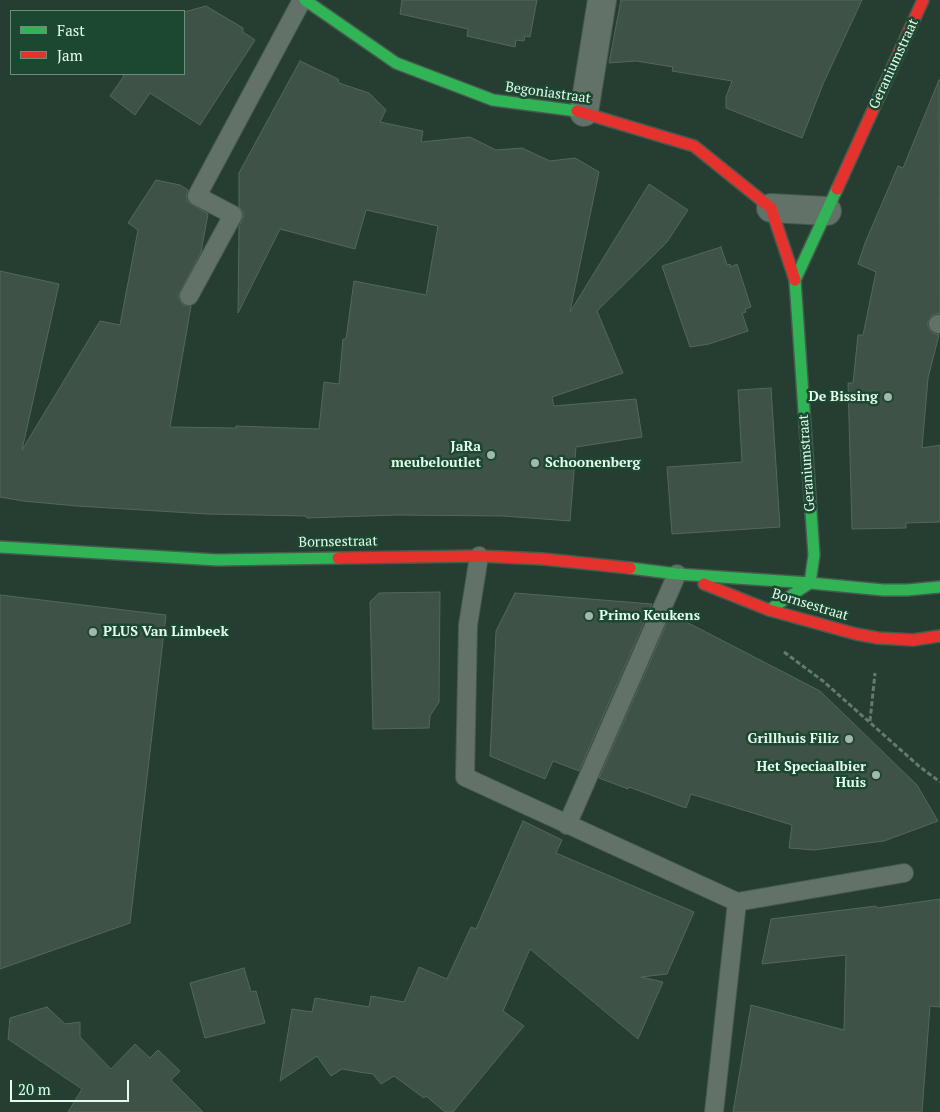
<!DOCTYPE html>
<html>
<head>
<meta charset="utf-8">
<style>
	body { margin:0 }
	#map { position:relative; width:940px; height:1112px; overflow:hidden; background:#263d31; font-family:"PT Serif",serif }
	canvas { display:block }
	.legend { position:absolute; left:10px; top:10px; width:175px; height:65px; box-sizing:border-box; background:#1c4730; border:1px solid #6c8f7b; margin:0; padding:6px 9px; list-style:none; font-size:15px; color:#e4fbec }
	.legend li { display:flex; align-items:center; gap:10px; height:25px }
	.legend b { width:25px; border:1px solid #6c8f7b }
	.scale { position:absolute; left:10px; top:1080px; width:119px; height:22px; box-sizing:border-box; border:2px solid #e4fbec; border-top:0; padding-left:6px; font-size:15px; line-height:18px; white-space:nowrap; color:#e4fbec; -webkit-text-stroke:4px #1c4730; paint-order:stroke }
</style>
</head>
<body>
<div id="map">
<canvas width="940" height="1112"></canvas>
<ul class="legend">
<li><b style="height:6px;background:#30b455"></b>Fast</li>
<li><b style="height:6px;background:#e5322d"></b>Jam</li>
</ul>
<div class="scale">20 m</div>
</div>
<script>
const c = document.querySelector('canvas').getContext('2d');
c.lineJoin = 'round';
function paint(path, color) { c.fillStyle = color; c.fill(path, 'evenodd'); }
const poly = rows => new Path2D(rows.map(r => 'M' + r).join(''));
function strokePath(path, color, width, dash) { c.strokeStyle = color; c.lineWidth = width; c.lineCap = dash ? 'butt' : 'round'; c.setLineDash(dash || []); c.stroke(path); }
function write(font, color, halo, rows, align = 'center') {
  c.font = font + ' "PT Serif",serif'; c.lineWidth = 5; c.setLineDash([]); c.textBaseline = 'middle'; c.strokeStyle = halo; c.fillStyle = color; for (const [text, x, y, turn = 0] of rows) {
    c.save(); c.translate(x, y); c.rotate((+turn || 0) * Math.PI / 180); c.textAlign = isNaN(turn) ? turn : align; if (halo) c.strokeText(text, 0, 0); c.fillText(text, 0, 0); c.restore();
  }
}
const building = poly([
	[402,0,537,0,530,37,525,36,524,41,516,40,515,47,467,36,468,29,400,14,402,0],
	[621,0,862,0,823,84,802,138,726,108,726,97,732,81,672,71,673,67,636,61,609,63,621,0],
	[206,6,243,28,243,32,255,40,200,125,150,93,135,115,110,96,124,76,121,74,184,74,184,12,206,6],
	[300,61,338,79,339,83,369,93,386,110,380,122,423,131,421,142,470,137,496,150,522,148,550,161,575,158,599,172,570,312,649,184,688,210,667,242,597,311,623,373,552,397,554,406,636,399,642,437,576,447,570,521,503,516,396,515,307,518,305,516,207,514,77,506,23,501,0,497,0,271,59,284,22,450,100,321,120,325,138,230,128,223,156,180,180,185,188,190,186,196,188,202,208,214,201,252,178,296,180,301,184,305,191,306,170,427,236,428,236,426,319,429,324,382,339,384,343,339,346,339,354,281,426,295,438,226,366,210,355,249,280,229,238,313,239,227,244,215,242,210,239,207,239,173,300,61],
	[939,80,940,313,932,315,927,324,929,329,932,333,939,335,928,378,922,448,940,445,940,522,906,523,906,528,852,529,848,383,853,383,858,335,863,335,876,272,858,264,865,243,898,166,903,168,939,80],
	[721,247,727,265,730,264,731,267,737,264,751,307,745,309,746,312,742,313,748,331,709,344,690,347,662,266,721,247],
	[771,388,780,527,672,534,667,467,742,462,738,390,771,388],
	[440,592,439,702,430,716,429,728,373,729,370,602,379,593,440,592],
	[515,593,652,604,579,771,553,761,545,779,490,756,496,631,515,593],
	[0,595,166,615,130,923,0,969,0,595],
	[671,614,820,691,917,785,938,821,884,841,814,850,789,848,792,825,691,794,686,808,629,787,628,789,599,778,671,614],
	[523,821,562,840,556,853,694,912,667,974,641,977,663,982,638,1039,530,949,503,1011,524,1026,453,1112,445,1112,426,1096,424,1098,394,1076,381,1084,373,1074,359,1072,342,1069,331,1076,317,1056,280,1081,292,1009,312,1012,315,998,369,1007,371,996,404,1002,419,967,447,979,471,927,476,929,523,821],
	[940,899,940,1007,930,1006,922,1112,733,1112,751,1005,844,1030,846,955,762,964,771,919,876,906,877,908,940,899],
	[244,968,251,992,256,991,265,1023,205,1038,190,983,244,968],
	[47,1007,65,1024,80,1022,80,1037,111,1069,135,1044,150,1058,158,1050,180,1071,171,1080,203,1112,68,1112,82,1089,8,1039,10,1018,47,1007]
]);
const path = poly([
	[784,652,823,681,920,767,940,782],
	[870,721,875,673]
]);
const lane = poly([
	[189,296,233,215,197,196,302,0],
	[938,324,940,324],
	[479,556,468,625,465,777,737,902,714,1112],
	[567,825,677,574],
	[737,902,904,873]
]);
const street = poly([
	[584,112,602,0],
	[771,208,827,211]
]);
const fast = poly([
	[305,0,396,63,493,100,577,111],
	[0,547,217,560,338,558],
	[630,568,677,574,810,583,883,590,907,590,940,587],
	[769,610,810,583,814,555,795,280,837,189]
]);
const jam = poly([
	[577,111,694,146,771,208,795,280],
	[837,189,923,0],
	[338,558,479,556,543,559,630,568],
	[704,584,769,610,856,634,878,638,913,640,940,636]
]);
const markers = [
	[888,397,5,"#a2b8ab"],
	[491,455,5,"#a2b8ab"],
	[535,463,5,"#a2b8ab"],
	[589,616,5,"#a2b8ab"],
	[93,632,5,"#a2b8ab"],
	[849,739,5,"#a2b8ab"],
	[876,775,5,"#a2b8ab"]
];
const streetNames = [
	["Geraniumstraat",894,64,-65],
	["Begoniastraat",548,93,8],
	["Geraniumstraat",807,463,-94],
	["Bornsestraat",338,542,-1],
	["Bornsestraat",810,605,17]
];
const poiNames = [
	["De Bissing",878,397],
	["JaRa",481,447],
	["meubeloutlet",481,463],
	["Schoonenberg",545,463,"left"],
	["Primo Keukens",599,616,"left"],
	["PLUS Van Limbeek",103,632,"left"],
	["Grillhuis Filiz",839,739],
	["Het Speciaalbier",866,767],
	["Huis",866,783]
];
paint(building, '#3f5248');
strokePath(building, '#55675d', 1);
strokePath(lane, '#465a4f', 20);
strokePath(street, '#465a4f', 30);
strokePath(fast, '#465a4f', 14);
strokePath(jam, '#465a4f', 14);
strokePath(path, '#67786f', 3, [5, 2.5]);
strokePath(lane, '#627268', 18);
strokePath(street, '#627268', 28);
strokePath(fast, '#30b455', 11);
strokePath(jam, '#e5322d', 11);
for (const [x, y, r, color] of markers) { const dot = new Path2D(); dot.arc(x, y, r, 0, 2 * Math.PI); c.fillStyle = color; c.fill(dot); strokePath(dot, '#1c4730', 2); }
write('14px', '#e4fbec', '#1c4730', streetNames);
write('bold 14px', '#e4fbec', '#1c4730', poiNames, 'right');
</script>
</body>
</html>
